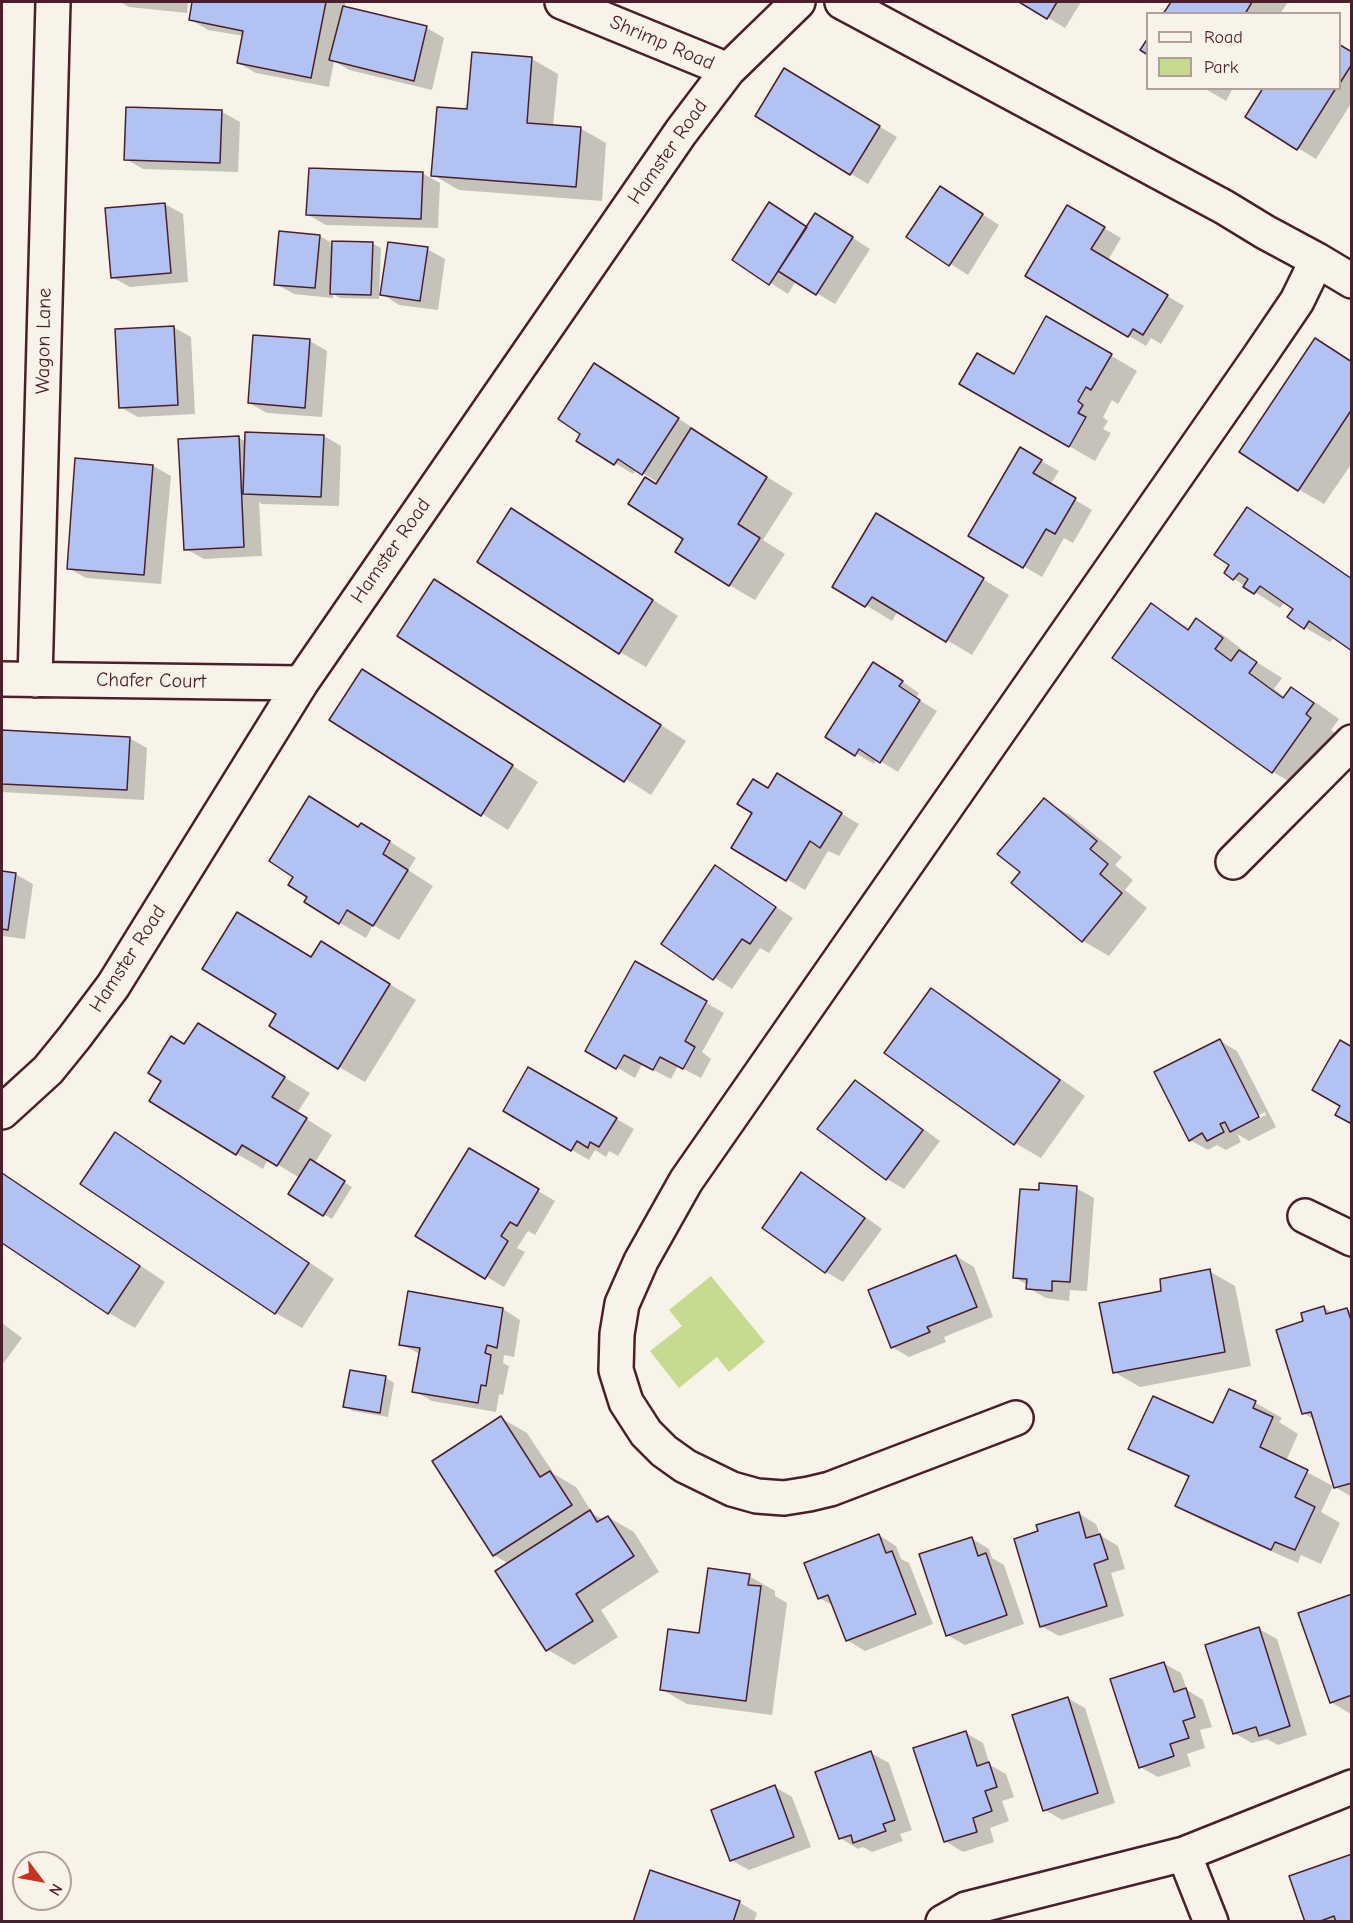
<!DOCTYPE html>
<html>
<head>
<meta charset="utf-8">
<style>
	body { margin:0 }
	#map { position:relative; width:1353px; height:1923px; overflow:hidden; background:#f7f3e8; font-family:"Comic Neue",sans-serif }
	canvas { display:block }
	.frame { position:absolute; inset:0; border:3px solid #4a1f2b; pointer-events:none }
	.legend { position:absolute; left:1146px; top:12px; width:195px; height:78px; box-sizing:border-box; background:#f7f3e8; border:2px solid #b29e9c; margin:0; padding:8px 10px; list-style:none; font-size:18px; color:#4a1f2b }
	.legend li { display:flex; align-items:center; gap:12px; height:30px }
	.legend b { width:30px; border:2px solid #b29e9c }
	.north { position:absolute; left:12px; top:1851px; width:60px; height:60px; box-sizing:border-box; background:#f7f3e8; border:2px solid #b29e9c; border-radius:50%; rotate:122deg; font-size:16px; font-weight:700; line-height:24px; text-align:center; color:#4a1f2b }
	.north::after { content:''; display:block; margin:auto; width:21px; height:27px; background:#c8321e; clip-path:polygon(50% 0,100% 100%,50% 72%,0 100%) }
</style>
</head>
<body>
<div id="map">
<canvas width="1353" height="1923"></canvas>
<div class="frame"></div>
<ul class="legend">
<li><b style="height:8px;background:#f7f3e8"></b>Road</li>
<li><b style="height:16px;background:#c7db90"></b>Park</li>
</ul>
<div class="north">N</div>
</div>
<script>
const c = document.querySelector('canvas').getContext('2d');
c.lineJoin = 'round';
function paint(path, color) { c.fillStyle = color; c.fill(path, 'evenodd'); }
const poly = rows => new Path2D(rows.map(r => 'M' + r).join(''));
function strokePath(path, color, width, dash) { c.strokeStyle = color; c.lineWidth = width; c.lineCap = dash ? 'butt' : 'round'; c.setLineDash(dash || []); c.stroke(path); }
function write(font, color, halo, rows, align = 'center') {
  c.font = font + ' "Comic Neue",sans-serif'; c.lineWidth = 5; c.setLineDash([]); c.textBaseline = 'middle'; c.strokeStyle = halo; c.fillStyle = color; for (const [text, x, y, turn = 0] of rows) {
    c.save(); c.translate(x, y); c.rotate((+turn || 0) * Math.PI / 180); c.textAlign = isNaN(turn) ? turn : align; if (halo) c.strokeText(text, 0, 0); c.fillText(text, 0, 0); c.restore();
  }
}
const green = poly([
	[711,1276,765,1342,729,1372,717,1357,679,1388,650,1351,682,1326,669,1310]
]);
const shadow = poly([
	[120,2,188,2,187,13,129,7],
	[194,2,346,2,344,8,427,28,444,38,432,90,349,70,334,61,329,87,256,73,238,63,244,36,208,30,190,19],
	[1022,2,1081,2,1065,28],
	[1172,2,1288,2,1280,14,1165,14],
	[1340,46,1352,53,1352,102,1316,159,1247,117,1264,88,1340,88],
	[532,59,558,74,553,126,580,128,606,143,602,201,459,190,433,175,468,111],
	[802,80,897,137,868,184,851,174],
	[1204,88,1233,88,1226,101],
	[222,112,240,122,238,172,143,169,126,159],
	[422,173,440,183,438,228,326,225,308,215],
	[958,198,999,225,968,275,908,237],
	[165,204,183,214,188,282,130,287,112,277],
	[1068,207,1121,238,1108,260,1184,306,1161,344,1151,338,1146,346,1027,276],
	[833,225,870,249,835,304,796,281,788,294,734,260,808,228],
	[320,236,333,244,372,243,381,248,379,299,340,298,333,294,333,298,294,294,276,284],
	[427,249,445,259,438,310,399,305,382,294],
	[1047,318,1137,371,1118,404,1112,400,1103,417,1108,421,1103,429,1111,433,1095,461,961,384,1014,376],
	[173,327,191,337,195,414,138,417,120,407],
	[1315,340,1352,362,1352,463,1324,504,1298,489],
	[310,341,327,351,322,417,267,413,249,403],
	[612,375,696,430,694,432,793,493,763,540,785,554,755,600,729,585,685,538,657,486,659,483,636,469,633,474,578,440],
	[324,436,341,446,339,506,262,504,259,502,262,556,204,559,186,549,238,437,246,442],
	[1020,449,1059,471,1050,485,1092,510,1073,543,1064,538,1042,577,970,535],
	[153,466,171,476,161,584,86,578,68,568],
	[1247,509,1273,524,1352,578,1352,649,1334,637,1330,642,1304,627,1295,609,1285,602,1280,608,1234,579,1231,565],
	[538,525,678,616,646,667,620,652],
	[902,530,1009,595,972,655,898,611,892,621,834,586],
	[460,596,686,741,651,795,399,635],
	[1152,605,1190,629,1197,620,1223,635,1248,654,1247,656,1282,678,1274,689,1285,697,1292,689,1318,704,1339,719,1331,730,1336,734,1299,787,1273,772,1114,657],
	[891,674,919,693,916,698,937,711,898,772,877,759,874,764,827,736],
	[388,686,538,782,508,830,331,719],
	[2,731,129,738,147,748,144,800,2,792],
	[795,786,859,824,839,856,828,851,805,890,733,847,768,790],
	[1044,800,1070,815,1122,857,1115,865,1133,880,1125,890,1147,908,1109,956,1083,941,1022,872],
	[359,828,387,840,416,858,408,870,433,886,399,940,373,925,366,938,340,923],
	[715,867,793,918,769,953,760,948,732,989,663,944],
	[2,872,15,874,33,884,25,939,2,936],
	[312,958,347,958,416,1000,365,1082,339,1067],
	[635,963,724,1013,702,1052,711,1059,701,1078,678,1066,671,1079,642,1064,635,1078,587,1050],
	[932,990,957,1005,1085,1096,1041,1158,1015,1143],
	[224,1040,310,1093,297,1113,332,1135,314,1164,352,1187,332,1219,290,1193,300,1178,268,1159,263,1169,237,1154,185,1046],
	[1220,1041,1237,1051,1276,1127,1249,1141,1237,1134,1241,1142,1226,1150,1217,1145,1208,1150,1190,1140],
	[1265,1112,1266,1115,1236,1130,1234,1128],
	[529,1069,634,1129,618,1156,609,1151,606,1157,595,1150,589,1160,505,1111],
	[855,1082,873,1092,940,1141,904,1189,887,1179],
	[115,1134,141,1149,334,1279,302,1328,276,1313,82,1183],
	[469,1150,555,1201,535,1235,528,1231,517,1248,525,1252,504,1287,417,1236],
	[802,1174,819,1184,882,1229,843,1282,826,1272,764,1227],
	[2,1175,26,1189,165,1282,135,1328,109,1313,2,1241],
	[1076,1188,1094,1198,1087,1291,1070,1290,1069,1301,1046,1298,1028,1288,1028,1285,1015,1278,1041,1192],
	[956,1256,974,1267,993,1317,944,1337,946,1342,909,1357,892,1347],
	[1209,1271,1235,1286,1251,1366,1140,1387,1114,1372,1163,1292],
	[409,1293,503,1309,520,1320,514,1357,504,1355,503,1363,509,1366,503,1395,499,1394,496,1412,432,1401,414,1391,420,1354,400,1344],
	[1324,1308,1334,1313,1347,1309,1352,1312,1352,1497,1335,1487,1314,1420,1304,1413,1305,1322],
	[2,1323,22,1338,2,1365],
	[351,1372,386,1378,394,1383,388,1417,353,1411,345,1406],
	[1230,1391,1256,1403,1282,1418,1279,1422,1298,1434,1286,1461,1333,1486,1321,1512,1340,1523,1321,1564,1301,1555,1298,1563,1203,1521,1177,1506,1190,1478,1156,1463,1130,1448,1214,1425],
	[501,1418,527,1433,554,1474,576,1487,593,1514,604,1520,608,1517,634,1532,659,1572,601,1610,618,1637,574,1665,548,1650,497,1571,509,1564,494,1555],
	[1078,1513,1096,1524,1100,1535,1118,1546,1125,1569,1111,1573,1124,1616,1059,1636,1041,1626,1040,1532],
	[879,1535,896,1546,901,1559,909,1563,933,1624,865,1651,847,1640,834,1606,819,1598],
	[971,1538,989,1549,992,1558,1004,1565,1024,1624,965,1645,947,1635],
	[749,1576,775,1591,775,1596,787,1603,772,1715,687,1704,661,1689,701,1635],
	[1352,1596,1352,1712,1349,1713,1331,1702],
	[1259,1629,1277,1639,1307,1735,1278,1745,1267,1739,1252,1743,1234,1733],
	[1163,1663,1181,1673,1187,1690,1203,1700,1212,1727,1200,1730,1205,1748,1187,1754,1191,1766,1158,1777,1140,1767],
	[1067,1698,1085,1708,1115,1803,1062,1820,1045,1810],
	[966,1733,983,1743,990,1765,1006,1774,1014,1797,1002,1801,1009,1821,990,1828,994,1842,963,1852,945,1841],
	[871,1753,889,1763,912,1830,900,1834,903,1841,872,1852,863,1847,858,1849,840,1838],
	[775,1787,792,1797,811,1847,749,1870,731,1860],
	[1352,1855,1352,1922,1306,1922],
	[739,1902,757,1913,754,1922,634,1922]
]);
const building = poly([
	[192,2,326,2,311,78,237,63,243,31,189,20,192,2],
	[1019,2,1057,2,1047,19,1019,2],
	[1171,2,1252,2,1245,14,1163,14,1171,2],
	[343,6,427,26,414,81,329,60,343,6],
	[1148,38,1148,55,1140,50,1148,38],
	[1340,45,1352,52,1352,64,1340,83,1340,45],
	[472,52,532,57,527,123,581,127,576,187,431,176,437,107,467,109,472,52],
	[784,68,880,126,850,175,755,116,784,68],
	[1263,88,1336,88,1297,150,1245,117,1263,88],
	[126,107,222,110,220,163,124,160,126,107],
	[309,168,423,172,421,219,306,215,309,168],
	[940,186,983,214,949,266,906,237,940,186],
	[769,202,807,227,769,285,732,260,769,202],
	[165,203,171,273,111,278,105,208,165,203],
	[1067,205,1105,227,1091,249,1168,295,1143,335,1133,329,1128,337,1025,276,1067,205],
	[815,213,853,237,816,295,778,271,815,213],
	[279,231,320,235,315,288,274,285,279,231],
	[332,241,373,242,371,295,330,294,332,241],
	[388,242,428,247,420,301,380,295,388,242],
	[1046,316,1112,354,1091,390,1086,387,1078,401,1083,405,1078,413,1086,417,1069,447,959,384,977,353,1014,374,1046,316],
	[174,326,178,405,119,408,115,329,174,326],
	[253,335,310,339,305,408,248,403,253,335],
	[1315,338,1352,362,1352,409,1298,491,1239,452,1315,338],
	[594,363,679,418,642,475,618,459,614,465,576,441,580,434,558,419,594,363],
	[691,428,767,477,738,524,760,538,729,586,675,552,683,539,628,504,645,477,656,484,691,428],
	[245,432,324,435,321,497,243,494,245,432],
	[239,436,244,547,184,550,178,439,239,436],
	[1020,447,1042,460,1033,473,1076,498,1055,534,1046,529,1023,568,968,536,1020,447],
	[75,458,153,465,144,575,67,569,75,458],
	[1247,507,1352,579,1352,651,1309,621,1304,629,1287,617,1293,609,1260,586,1254,594,1243,587,1248,579,1239,573,1233,580,1224,573,1229,565,1214,555,1247,507],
	[511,508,653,600,619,654,477,562,511,508],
	[876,513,984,578,946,642,872,597,865,607,832,587,876,513],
	[434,579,661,725,624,782,397,636,434,579],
	[1151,603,1188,630,1196,618,1223,638,1215,649,1231,661,1239,650,1257,662,1249,673,1283,698,1291,687,1314,703,1306,714,1311,718,1272,773,1112,658,1151,603],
	[873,662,903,681,899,686,920,700,880,763,859,749,855,756,825,737,873,662],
	[362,669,513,765,481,816,329,720,362,669],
	[2,730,130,737,127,790,2,784,2,730],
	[777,773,842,813,820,848,810,841,786,881,731,848,752,813,737,804,753,779,768,788,777,773],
	[309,796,358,827,361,823,390,841,383,854,408,870,373,926,347,910,339,924,304,902,307,897,288,885,293,877,269,861,309,796],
	[1044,798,1097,841,1090,849,1108,864,1100,874,1122,893,1082,942,1011,883,1020,872,997,854,1044,798],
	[715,865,776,907,750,944,742,939,713,980,661,944,715,865],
	[2,871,16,873,8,930,2,929,2,871],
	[237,912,311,957,321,941,390,984,338,1069,269,1026,276,1014,202,969,237,912],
	[635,961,707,1001,685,1041,695,1047,683,1069,660,1057,653,1070,624,1055,616,1069,585,1051,635,961],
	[931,988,1060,1080,1014,1145,884,1053,931,988],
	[198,1023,285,1077,272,1097,307,1118,277,1166,242,1145,236,1155,149,1101,161,1081,148,1073,171,1036,184,1044,198,1023],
	[1220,1039,1259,1117,1230,1132,1225,1122,1220,1124,1224,1132,1207,1141,1202,1133,1189,1141,1154,1072,1220,1039],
	[1340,1040,1352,1047,1352,1124,1335,1115,1340,1106,1312,1090,1340,1040],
	[528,1067,617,1118,599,1147,590,1142,588,1148,577,1141,571,1151,503,1111,528,1067],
	[855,1080,923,1130,886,1180,817,1129,855,1080],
	[115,1132,309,1263,275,1314,80,1184,115,1132],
	[469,1148,539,1189,517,1226,510,1222,501,1236,508,1241,485,1279,415,1236,469,1148],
	[310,1159,345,1181,323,1216,288,1194,310,1159],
	[801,1172,865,1218,825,1273,762,1228,801,1172],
	[2,1173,140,1266,108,1314,2,1243,2,1173],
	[1039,1183,1077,1186,1070,1282,1052,1281,1052,1291,1026,1289,1027,1279,1013,1278,1020,1189,1039,1190,1039,1183],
	[956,1255,977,1307,927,1327,930,1332,891,1348,868,1290,956,1255],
	[1210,1269,1225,1352,1113,1373,1099,1303,1161,1291,1160,1279,1210,1269],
	[408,1291,503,1308,497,1348,487,1345,485,1353,491,1355,486,1386,481,1385,478,1403,412,1392,420,1348,399,1345,408,1291],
	[1324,1306,1326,1314,1347,1308,1352,1323,1352,1483,1334,1488,1311,1412,1302,1414,1276,1330,1303,1321,1301,1313,1324,1306],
	[350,1370,386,1376,380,1413,343,1407,350,1370],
	[1229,1389,1256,1401,1253,1408,1273,1417,1260,1447,1308,1470,1295,1497,1315,1507,1295,1550,1275,1542,1271,1550,1175,1506,1189,1476,1128,1449,1153,1396,1213,1423,1229,1389],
	[501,1416,540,1477,550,1471,572,1505,493,1556,432,1461,501,1416],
	[590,1510,597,1522,608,1516,634,1556,576,1594,593,1621,546,1651,495,1571,590,1510],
	[1079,1512,1086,1538,1100,1534,1108,1559,1094,1564,1107,1606,1040,1627,1014,1539,1038,1531,1036,1525,1079,1512],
	[879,1534,886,1553,892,1551,916,1614,846,1641,828,1595,818,1599,804,1563,879,1534],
	[972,1537,978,1556,986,1553,1007,1615,946,1636,919,1554,972,1537],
	[708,1568,750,1574,748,1585,761,1586,746,1701,660,1690,668,1629,699,1633,708,1568],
	[1352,1594,1352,1695,1330,1703,1298,1613,1352,1594],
	[1259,1627,1290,1726,1259,1736,1256,1727,1233,1734,1205,1645,1259,1627],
	[1164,1662,1174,1692,1186,1688,1195,1717,1183,1721,1189,1738,1170,1744,1174,1756,1139,1768,1110,1679,1164,1662],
	[1068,1697,1098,1793,1043,1811,1012,1715,1068,1697],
	[966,1731,977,1766,989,1762,997,1787,985,1791,992,1811,973,1818,977,1832,944,1842,913,1748,966,1731],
	[871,1751,895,1820,883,1824,886,1831,853,1843,851,1835,839,1839,815,1772,871,1751],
	[775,1785,794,1837,730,1861,711,1810,775,1785],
	[1352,1854,1352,1922,1336,1922,1334,1916,1318,1922,1305,1922,1289,1876,1352,1854],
	[650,1870,740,1901,733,1922,633,1922,650,1870]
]);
const street = poly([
	[562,2,728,70],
	[842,2,1224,207,1265,232,1317,260,1352,281],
	[2,679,301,683],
	[35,680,53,2],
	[1233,862,1352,742],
	[2,1112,48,1070,74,1038,113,986,301,683,681,132,728,70,798,2],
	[1305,1216,1352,1239],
	[1016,1418,830,1489,809,1494,784,1498,757,1496,732,1489,685,1466,664,1451,646,1433,626,1402,616,1370,617,1334,622,1304,641,1261,686,1181,1259,357,1297,301,1317,260],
	[1184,1854,1211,1922],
	[943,1922,966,1909,1184,1854,1352,1787]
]);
const streetNames = [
	["Shrimp Road",662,43,23],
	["Hamster Road",668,152,-55],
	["Wagon Lane",44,341,-89],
	["Hamster Road",391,551,-55],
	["Chafer Court",151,681,1],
	["Hamster Road",128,959,-57]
];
paint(green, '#c7db90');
paint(shadow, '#0003');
paint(building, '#b2c3f3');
strokePath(building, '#4a1f2b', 1.5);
strokePath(street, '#4a1f2b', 38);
strokePath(street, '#f7f3e8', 33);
write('20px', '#4a1f2b', '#f7f3e8', streetNames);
</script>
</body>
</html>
